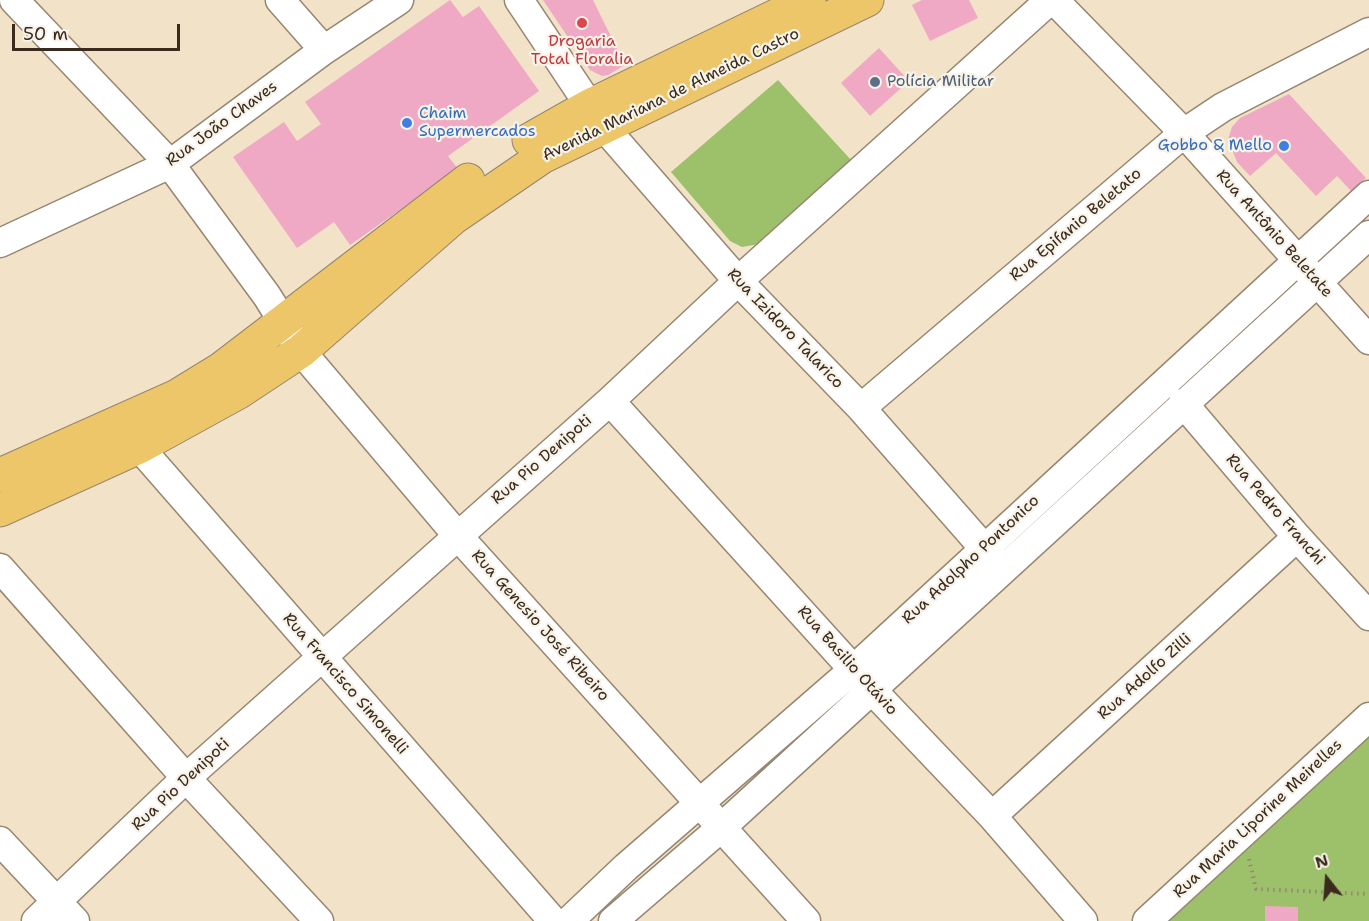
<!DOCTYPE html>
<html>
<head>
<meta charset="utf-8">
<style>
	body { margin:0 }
	#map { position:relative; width:1369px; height:921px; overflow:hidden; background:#f2e2c7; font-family:"Shantell Sans",sans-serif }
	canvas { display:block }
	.north { position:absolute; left:1297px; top:849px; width:60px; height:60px; -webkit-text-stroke:4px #f7f3e8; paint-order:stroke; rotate:343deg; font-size:16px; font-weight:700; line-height:24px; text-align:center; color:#3b2a1e }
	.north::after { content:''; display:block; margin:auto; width:21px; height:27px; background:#3b2a1e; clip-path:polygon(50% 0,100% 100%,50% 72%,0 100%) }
	.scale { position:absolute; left:12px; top:24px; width:168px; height:27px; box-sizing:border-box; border:3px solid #3b2a1e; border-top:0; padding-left:8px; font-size:18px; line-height:21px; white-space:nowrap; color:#3b2a1e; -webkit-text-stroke:4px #f7f3e8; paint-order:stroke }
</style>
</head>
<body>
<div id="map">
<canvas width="1369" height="921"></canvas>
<div class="north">N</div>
<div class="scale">50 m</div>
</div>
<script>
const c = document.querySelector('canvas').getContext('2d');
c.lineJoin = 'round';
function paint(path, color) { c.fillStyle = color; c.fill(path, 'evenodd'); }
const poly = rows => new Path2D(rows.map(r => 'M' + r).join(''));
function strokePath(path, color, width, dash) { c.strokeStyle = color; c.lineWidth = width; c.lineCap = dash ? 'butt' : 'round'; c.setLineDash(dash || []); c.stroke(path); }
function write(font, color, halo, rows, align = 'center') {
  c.font = font + ' "Shantell Sans",sans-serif'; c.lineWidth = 4.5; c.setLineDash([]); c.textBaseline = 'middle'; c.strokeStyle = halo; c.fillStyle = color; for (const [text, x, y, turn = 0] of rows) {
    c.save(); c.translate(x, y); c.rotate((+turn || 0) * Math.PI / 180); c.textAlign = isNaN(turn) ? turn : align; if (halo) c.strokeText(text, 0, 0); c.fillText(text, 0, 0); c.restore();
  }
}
const green = poly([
	[778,80,851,160,759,244,742,247,730,241,671,172],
	[1369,723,1369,921,1152,921]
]);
const building = poly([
	[450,0,463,17,479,6,539,91,448,156,458,169,350,245,334,222,297,248,233,157,284,122,297,141,321,124,305,102],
	[543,0,593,0,625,65,608,75,602,76,590,70],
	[922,0,969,0,978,18,930,41,912,5],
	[879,48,909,81,870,116,841,83],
	[1289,94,1366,178,1351,191,1337,176,1316,196,1276,153,1250,176,1237,162,1228,139,1232,127,1240,118],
	[1265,906,1298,907,1298,921,1265,921]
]);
const path = poly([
	[1249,859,1256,889,1369,894]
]);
const minor = poly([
	[14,0,170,164,267,296,301,351,457,535,806,921],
	[280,0,324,50],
	[519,0,603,126,738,281,861,408,997,563],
	[1054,0,1184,133,1369,340],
	[0,243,170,164,324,50,399,0],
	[610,401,871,689,992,816,1083,921],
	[1183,403,1297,537,1369,616],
	[861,408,1184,133,1223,107,1369,32],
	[139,447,553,921],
	[0,568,186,778,319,921],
	[992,816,1297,537],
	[0,841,75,921],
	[36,921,186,778,610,401,738,281,1050,0],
	[569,921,626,867,854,669,1369,195],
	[613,921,722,827,1369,235],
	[1147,921,1369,717]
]);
const major = poly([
	[529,140,589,106,809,0],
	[0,475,177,396,221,369,468,180],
	[0,510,139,447,239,392,301,351,453,218,542,157,867,0]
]);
const markers = [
	[582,23,6,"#e0444e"],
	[875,82,6,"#5c6f8a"],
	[407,123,6,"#3f7fe0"],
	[1284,146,6,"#3f7fe0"]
];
const healthNames = [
	["Drogaria",582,42],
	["Total Floralia",582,60]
];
const serviceNames = [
	["Polícia Militar",887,82]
];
const streetNames = [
	["Avenida Mariana de Almeida Castro",671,95,-26],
	["Rua João Chaves",222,124,-36],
	["Rua Epifanio Beletato",1076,225,-40],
	["Rua Antônio Beletate",1274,234,48],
	["Rua Izidoro Talarico",785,329,46],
	["Rua Pio Denipoti",542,460,-41],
	["Rua Pedro Franchi",1275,510,49],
	["Rua Adolpho Pontonico",971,560,-43],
	["Rua Genesio José Ribeiro",540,626,48],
	["Rua Basilio Otávio",847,661,48],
	["Rua Adolfo Zilli",1145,677,-42],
	["Rua Francisco Simonelli",345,684,49],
	["Rua Pio Denipoti",181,785,-43],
	["Rua Maria Liporine Meirelles",1258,819,-43]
];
const shopNames = [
	["Chaim",419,114],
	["Supermercados",419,132],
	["Gobbo & Mello",1272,146,"right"]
];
paint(green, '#9dc06a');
paint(building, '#f0a9c4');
strokePath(minor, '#968672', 31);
strokePath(major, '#968672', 35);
strokePath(path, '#968672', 4, [1.5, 4.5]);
strokePath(minor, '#fff', 28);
strokePath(major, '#ecc669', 33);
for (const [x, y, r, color] of markers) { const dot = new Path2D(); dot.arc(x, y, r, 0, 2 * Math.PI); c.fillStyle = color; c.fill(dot); strokePath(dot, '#f7f3e8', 2); }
write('16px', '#be3a42', '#f7f3e8', healthNames);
write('16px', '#4e5e75', '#f7f3e8', serviceNames, 'left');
write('16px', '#3b2a1e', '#f7f3e8', streetNames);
write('16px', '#366cbe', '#f7f3e8', shopNames, 'left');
</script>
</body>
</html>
